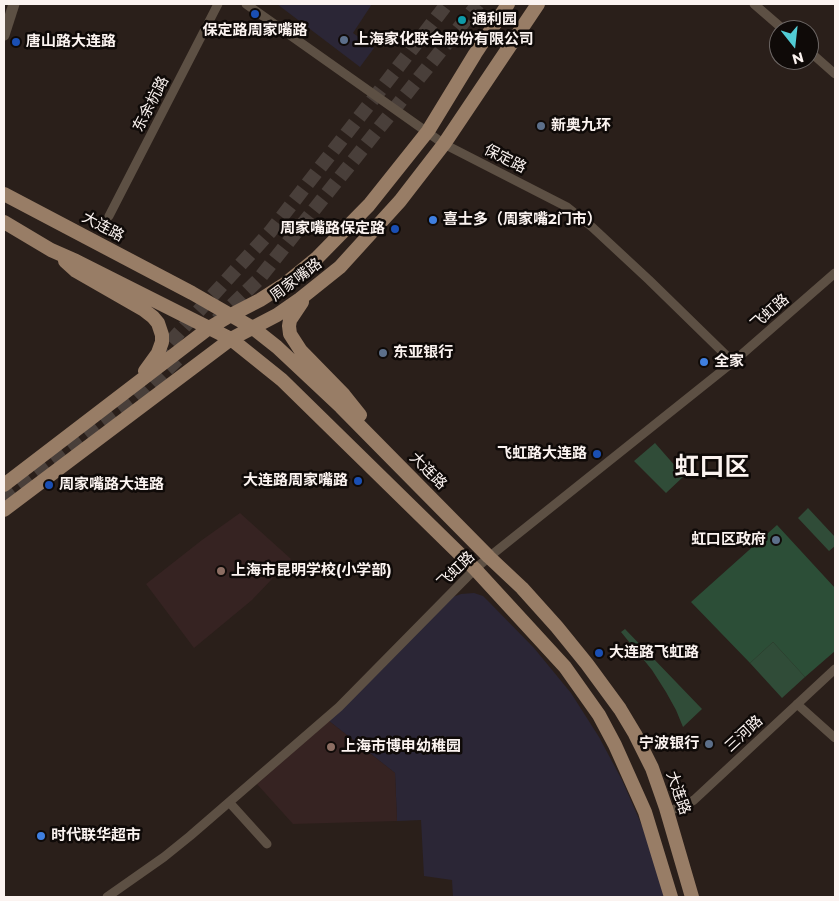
<!DOCTYPE html>
<html>
<head>
<meta charset="utf-8">
<style>
	body { margin:0 }
	#map { position:relative; width:839px; height:901px; overflow:hidden; background:#2a1f1a; font-family:Montserrat,sans-serif }
	canvas { display:block }
	.frame { position:absolute; inset:0; border:5px solid #fbf3f0; pointer-events:none }
	.north { position:absolute; left:769px; top:20px; width:50px; height:50px; box-sizing:border-box; background:#0f0a08; border:1px solid #6d6765; border-radius:50%; rotate:164deg; font-size:14px; font-weight:700; line-height:20px; text-align:center; color:#fbf3f0 }
	.north::after { content:''; display:block; margin:auto; width:18px; height:22px; background:#52ccd5; clip-path:polygon(50% 0,100% 100%,50% 72%,0 100%) }
</style>
</head>
<body>
<div id="map">
<canvas width="839" height="901"></canvas>
<div class="frame"></div>
<div class="north">N</div>
</div>
<script>
const c = document.querySelector('canvas').getContext('2d');
c.lineJoin = 'round';
function paint(path, color) { c.fillStyle = color; c.fill(path, 'evenodd'); }
const poly = rows => new Path2D(rows.map(r => 'M' + r).join(''));
function strokePath(path, color, width, dash) { c.strokeStyle = color; c.lineWidth = width; c.lineCap = dash ? 'butt' : 'round'; c.setLineDash(dash || []); c.stroke(path); }
function write(font, color, halo, rows, align = 'center') {
  c.font = font + ' Montserrat,"Noto Sans SC",sans-serif'; c.lineWidth = 5; c.setLineDash([]); c.textBaseline = 'middle'; c.strokeStyle = halo; c.fillStyle = color; for (const [text, x, y, turn = 0] of rows) {
    c.save(); c.translate(x, y); c.rotate((+turn || 0) * Math.PI / 180); c.textAlign = isNaN(turn) ? turn : align; if (halo) c.strokeText(text, 0, 0); c.fillText(text, 0, 0); c.restore();
  }
}
const commercial = poly([
	[277,4,372,4,353,33,374,48,360,67],
	[474,593,483,596,491,604,534,648,571,693,599,737,622,780,643,828,658,874,664,897,453,897,452,880,424,876,421,820,397,821,395,773,329,721,450,598,461,594]
]);
const education = poly([
	[240,513,291,559,252,600,194,648,146,584,202,540],
	[329,721,395,773,397,821,293,824,257,784]
]);
const green = poly([
	[655,443,684,476,666,493,634,461],
	[808,508,835,537,835,546,829,551,798,518],
	[625,629,702,709,683,727,676,710,666,692,652,670,621,632],
	[773,642,805,677,782,698,750,663]
]);
const forest = poly([
	[777,525,835,588,835,651,805,677,773,642,750,663,691,602]
]);
const trunkTunnel = poly([
	[217,320,258,280,478,4],
	[156,358,270,232,447,4],
	[4,501,136,399,181,356]
]);
const minor = poly([
	[246,4,444,144,567,207,592,227,649,280,733,362],
	[754,4,784,30],
	[809,51,835,74],
	[109,216,218,4],
	[797,704,835,738],
	[229,802,267,844],
	[667,811,682,807,694,800,835,669],
	[107,897,164,857,190,836,339,707,475,569,489,557,733,362,835,273]
]);
const tertiary = poly([
	[4,35,14,4]
]);
const primary = poly([
	[4,194,192,293,253,328,277,347,341,407,489,557,522,588,557,627,587,664,620,709,635,734,652,768,666,808,692,897],
	[4,222,51,250,76,261,231,339,282,380,475,569,565,667,599,715,615,745,645,812,671,897],
	[65,261,76,271,144,310,153,317,158,323,162,335,162,342,158,353,145,371],
	[302,302,290,320,289,326,290,334,301,351,344,395,360,415],
	[4,485,209,328,231,315,260,300,285,284,317,258,369,205,428,131,475,54,508,4],
	[4,510,231,339,277,315,300,299,340,267,400,201,444,144,538,4]
]);
const markers = [
	[255,14,5,"#1a4fb4"],
	[462,20,5,"#0f9aa8"],
	[344,40,5,"#5c6f8a"],
	[16,42,5,"#1a4fb4"],
	[541,126,5,"#5c6f8a"],
	[433,220,5,"#3f7fe0"],
	[395,229,5,"#1a4fb4"],
	[383,353,5,"#5c6f8a"],
	[704,362,5,"#3f7fe0"],
	[597,454,5,"#1a4fb4"],
	[358,481,5,"#1a4fb4"],
	[49,485,5,"#1a4fb4"],
	[776,540,5,"#5c6f8a"],
	[221,571,5,"#8d6e63"],
	[599,653,5,"#1a4fb4"],
	[709,744,5,"#5c6f8a"],
	[331,747,5,"#8d6e63"],
	[41,836,5,"#3f7fe0"]
];
const poiNames = [
	["通利园",472,20],
	["保定路周家嘴路",255,31,"center"],
	["上海家化联合股份有限公司",354,40],
	["唐山路大连路",26,42],
	["新奥九环",551,126],
	["喜士多（周家嘴2门市）",443,220],
	["周家嘴路保定路",385,229,"right"],
	["东亚银行",393,353],
	["全家",714,362],
	["飞虹路大连路",587,454,"right"],
	["大连路周家嘴路",348,481,"right"],
	["周家嘴路大连路",59,485],
	["虹口区政府",766,540,"right"],
	["上海市昆明学校(小学部)",231,571],
	["大连路飞虹路",609,653],
	["宁波银行",699,744,"right"],
	["上海市博申幼稚园",341,747],
	["时代联华超市",51,836]
];
const streetNames = [
	["东余杭路",151,104,-63],
	["保定路",505,159,27],
	["大连路",103,227,28],
	["周家嘴路",296,280,-37],
	["飞虹路",770,312,-41],
	["大连路",428,471,45],
	["飞虹路",456,570,-44],
	["三河路",744,734,-43],
	["大连路",678,793,71]
];
const townNames = [
	["虹口区",712,468]
];
paint(commercial, '#2b2636');
paint(education, '#362322');
paint(green, '#304c38');
paint(forest, '#2c4e37');
strokePath(trunkTunnel, '#493f3a', 14, [14, 7]);
strokePath(minor, '#5d5044', 9);
strokePath(tertiary, '#5d5044', 11);
strokePath(primary, '#987d66', 14);
for (const [x, y, r, color] of markers) { const dot = new Path2D(); dot.arc(x, y, r, 0, 2 * Math.PI); c.fillStyle = color; c.fill(dot); strokePath(dot, '#0f0a08', 2); }
write('bold 15px', '#fbf3f0', '#0f0a08', poiNames, 'left');
write('15px', '#fbf3f0', '#0f0a08', streetNames);
write('bold 25px', '#fbf3f0', '#0f0a08', townNames);
</script>
</body>
</html>
